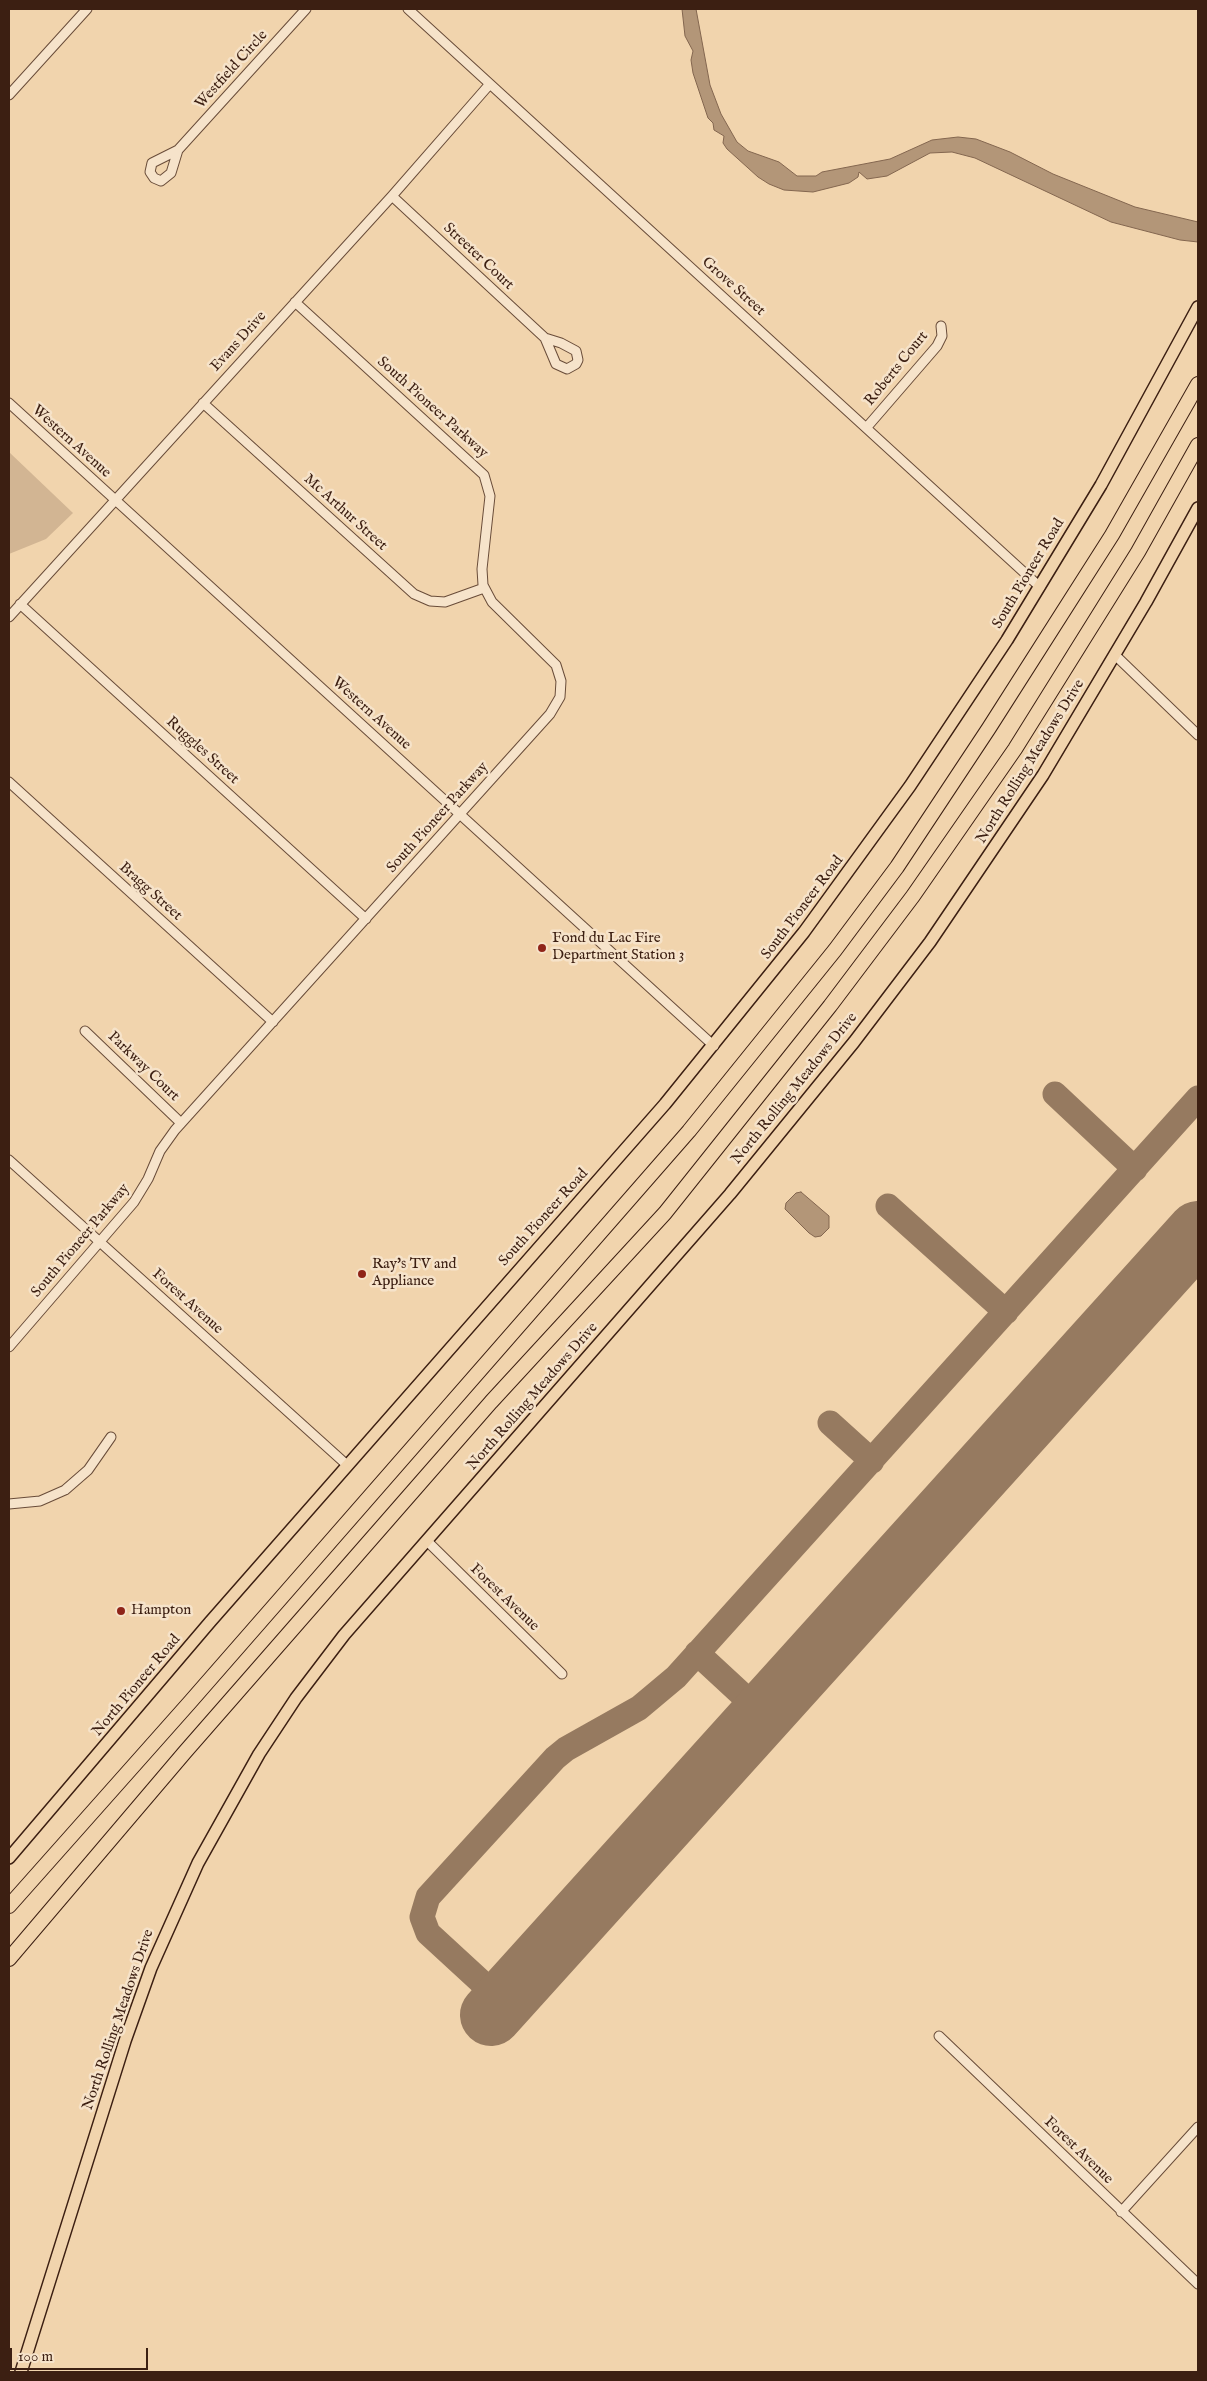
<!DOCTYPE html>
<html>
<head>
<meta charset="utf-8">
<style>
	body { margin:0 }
	#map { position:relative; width:1207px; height:2381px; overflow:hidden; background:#f1d4ad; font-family:"IM FELL English",serif }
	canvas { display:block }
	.frame { position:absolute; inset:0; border:10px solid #3c1f12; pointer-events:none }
	.scale { position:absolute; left:10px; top:2348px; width:138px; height:22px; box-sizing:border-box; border:2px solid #3c1f12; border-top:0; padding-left:6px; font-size:15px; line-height:18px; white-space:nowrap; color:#3c1f12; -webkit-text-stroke:4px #f6e3ca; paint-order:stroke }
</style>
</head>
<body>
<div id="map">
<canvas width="1207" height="2381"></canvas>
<div class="frame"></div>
<div class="scale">100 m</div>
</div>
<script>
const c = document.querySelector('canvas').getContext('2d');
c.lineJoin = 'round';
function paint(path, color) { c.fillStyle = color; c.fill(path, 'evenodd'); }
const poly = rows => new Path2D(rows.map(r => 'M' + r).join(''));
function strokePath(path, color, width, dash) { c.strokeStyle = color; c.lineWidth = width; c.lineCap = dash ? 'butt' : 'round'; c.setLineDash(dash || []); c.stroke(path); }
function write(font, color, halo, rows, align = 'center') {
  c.font = font + ' "IM FELL English",serif'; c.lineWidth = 5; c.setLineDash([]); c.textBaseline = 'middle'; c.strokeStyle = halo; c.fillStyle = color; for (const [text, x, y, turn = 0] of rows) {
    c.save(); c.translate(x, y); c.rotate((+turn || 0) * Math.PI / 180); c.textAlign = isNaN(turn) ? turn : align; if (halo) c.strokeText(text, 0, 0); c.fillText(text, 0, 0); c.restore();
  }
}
const green = poly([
	[9,452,73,513,46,539,9,554]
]);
const water = poly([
	[682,9,696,9,710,85,721,114,737,142,748,151,779,162,797,176,816,176,822,172,890,159,932,140,958,137,976,139,1010,152,1053,174,1135,207,1198,222,1198,242,1180,240,1111,222,975,158,952,152,930,153,887,176,867,179,859,172,858,177,849,183,813,192,784,190,769,184,758,177,727,149,723,143,724,136,714,130,713,123,708,118,693,73,691,60,693,51,685,36,682,9],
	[801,1192,829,1216,829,1228,821,1236,815,1237,809,1233,785,1209,786,1203,796,1193,801,1192]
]);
const taxiway = poly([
	[1055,1094,1135,1169],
	[888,1206,1006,1312],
	[830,1423,872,1461],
	[697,1653,763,1714],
	[503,2002,428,1933,422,1917,428,1897,555,1758,566,1749,639,1708,676,1677,1198,1098]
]);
const runway = poly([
	[491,2015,1198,1232]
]);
const minor = poly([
	[408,9,1040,587],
	[9,95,87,9],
	[178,150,171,173,161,181,154,178,150,172,152,163,178,150,306,9],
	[392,196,545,338,556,364,567,369,576,364,578,360,576,351,561,343,545,338],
	[9,403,714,1046],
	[203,403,414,594,430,601,445,602,484,588],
	[867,427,937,346,942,336,941,326],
	[20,604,366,919],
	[9,617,392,196,489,85],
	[1115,655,1198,735],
	[9,782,273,1022],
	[85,1031,181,1123],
	[9,1160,347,1465],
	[9,1347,134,1202,148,1179,160,1151,175,1130,550,714,560,697,561,681,556,665,492,602,483,585,482,569,490,496,484,475,295,302],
	[9,1504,40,1501,65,1490,88,1470,111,1437],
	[427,1541,562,1674],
	[939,2036,1198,2284],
	[1121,2212,1198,2127]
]);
const major = poly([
	[9,1858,210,1622,665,1104,804,932,910,786,1007,640,1101,485,1198,307],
	[21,2372,125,2041,151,1968,198,1863,259,1754,296,1698,344,1635,730,1194,854,1042,930,942,1043,775,1146,602,1198,508]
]);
const highway = poly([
	[9,1906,191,1701,689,1131,835,950,897,867,989,728,1112,535,1198,384],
	[9,1959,185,1752,491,1402,665,1213,830,1006,913,896,1015,749,1138,552,1198,445]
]);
const markers = [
	[542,948,5,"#8f2418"],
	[362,1274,5,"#8f2418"],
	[121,1611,5,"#8f2418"]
];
const streetNames = [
	["Westfield Circle",232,70,-48],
	["Streeter Court",478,257,43],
	["Grove Street",733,287,42],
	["Evans Drive",239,342,-48],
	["Roberts Court",897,369,-51],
	["South Pioneer Parkway",432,408,42],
	["Western Avenue",71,442,42],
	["Mc Arthur Street",345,513,42],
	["South Pioneer Road",1029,574,-59],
	["Western Avenue",371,714,42],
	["Ruggles Street",202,751,42],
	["North Rolling Meadows Drive",1031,762,-58],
	["South Pioneer Parkway",438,818,-48],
	["Bragg Street",150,892,42],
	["South Pioneer Road",803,908,-53],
	["Parkway Court",143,1067,44],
	["North Rolling Meadows Drive",795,1089,-51],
	["South Pioneer Road",544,1218,-48],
	["South Pioneer Parkway",81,1241,-50],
	["Forest Avenue",187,1302,42],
	["North Rolling Meadows Drive",533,1397,-49],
	["Forest Avenue",504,1598,44],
	["North Pioneer Road",137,1686,-50],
	["North Rolling Meadows Drive",119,2020,-71],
	["Forest Avenue",1078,2151,44]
];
const poiNames = [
	["Fond du Lac Fire",552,939],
	["Department Station 3",552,956],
	["Ray's TV and",372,1265],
	["Appliance",372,1282],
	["Hampton",131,1611]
];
paint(green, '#d2b593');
paint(water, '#b39678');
strokePath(water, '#83664f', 1);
strokePath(taxiway, '#967a60', 25);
strokePath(runway, '#967a60', 62);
strokePath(minor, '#694c39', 11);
strokePath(major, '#3c1f12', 14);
strokePath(highway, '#3c1f12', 16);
strokePath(minor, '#f6e3ca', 9);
strokePath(major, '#f1d4ad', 11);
strokePath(highway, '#f1d4ad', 14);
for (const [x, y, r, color] of markers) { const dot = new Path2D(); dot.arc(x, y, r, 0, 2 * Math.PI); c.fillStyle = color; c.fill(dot); strokePath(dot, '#f6e3ca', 2); }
write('15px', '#3c1f12', '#f6e3ca', streetNames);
write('15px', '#3c1f12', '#f6e3ca', poiNames, 'left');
</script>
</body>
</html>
